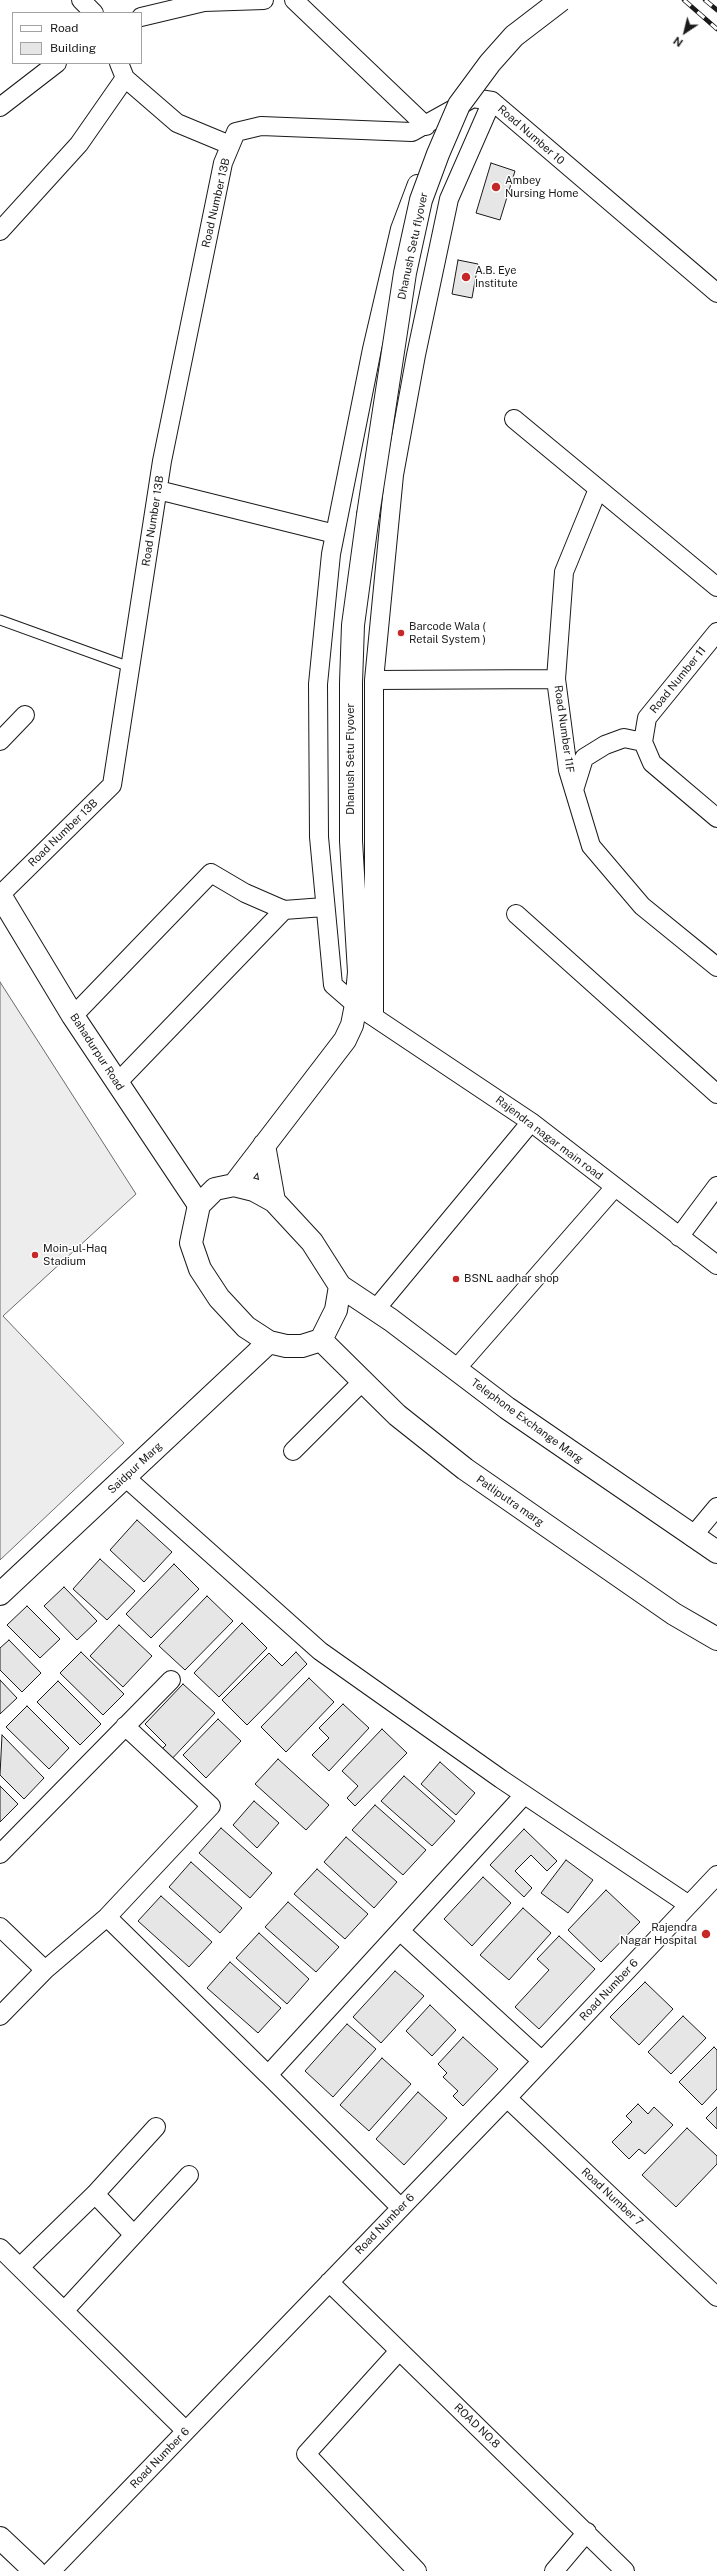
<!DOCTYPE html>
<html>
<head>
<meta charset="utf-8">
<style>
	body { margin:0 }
	#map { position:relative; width:717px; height:2571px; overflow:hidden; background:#fff; font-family:"Public Sans",sans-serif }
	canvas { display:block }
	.legend { position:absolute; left:12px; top:12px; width:130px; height:52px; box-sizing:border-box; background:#fff; border:1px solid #a3a3a3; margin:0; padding:5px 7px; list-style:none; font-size:12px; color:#1a1a1a }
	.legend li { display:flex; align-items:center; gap:8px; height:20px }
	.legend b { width:20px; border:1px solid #a3a3a3 }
	.north { position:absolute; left:665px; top:12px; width:40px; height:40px; -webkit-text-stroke:3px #fff; paint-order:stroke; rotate:215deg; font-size:11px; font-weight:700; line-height:16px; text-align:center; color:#1a1a1a }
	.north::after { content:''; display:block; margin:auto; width:14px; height:18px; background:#1a1a1a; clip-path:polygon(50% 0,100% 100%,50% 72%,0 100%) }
</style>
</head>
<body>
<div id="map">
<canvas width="717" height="2571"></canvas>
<ul class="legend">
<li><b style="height:5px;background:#fff"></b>Road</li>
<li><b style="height:11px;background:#e6e6e6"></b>Building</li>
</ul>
<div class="north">N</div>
</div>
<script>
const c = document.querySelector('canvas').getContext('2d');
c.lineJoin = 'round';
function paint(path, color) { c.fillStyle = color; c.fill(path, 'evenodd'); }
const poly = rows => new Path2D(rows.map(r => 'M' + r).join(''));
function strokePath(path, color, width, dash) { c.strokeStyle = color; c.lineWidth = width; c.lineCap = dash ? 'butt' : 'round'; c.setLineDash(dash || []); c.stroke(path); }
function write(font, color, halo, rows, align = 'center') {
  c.font = font + ' "Public Sans",sans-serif'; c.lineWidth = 3; c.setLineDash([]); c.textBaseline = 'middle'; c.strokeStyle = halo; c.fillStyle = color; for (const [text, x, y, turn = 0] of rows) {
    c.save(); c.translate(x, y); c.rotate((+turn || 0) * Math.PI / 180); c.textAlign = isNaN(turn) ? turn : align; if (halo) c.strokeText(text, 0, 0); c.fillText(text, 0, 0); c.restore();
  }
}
const built = poly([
	[0,982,136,1194,3,1316,124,1443,0,1560,0,982]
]);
const building = poly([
	[491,163,515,171,500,220,476,213,491,163],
	[458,260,478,264,472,298,452,294,458,260],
	[137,1520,172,1552,144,1582,110,1550,137,1520],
	[100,1559,135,1591,107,1620,73,1589,100,1559],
	[174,1564,199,1589,151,1638,126,1614,174,1564],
	[64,1587,97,1621,77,1640,44,1606,64,1587],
	[207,1596,233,1621,185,1670,159,1646,207,1596],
	[27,1606,60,1639,40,1658,7,1625,27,1606],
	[242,1623,267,1648,219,1697,194,1673,242,1623],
	[119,1625,152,1656,123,1687,90,1656,119,1625],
	[9,1640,41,1673,22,1692,0,1670,0,1648,9,1640],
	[81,1652,124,1694,103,1715,60,1673,81,1652],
	[296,1652,307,1664,247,1725,222,1700,269,1653,282,1666,296,1652],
	[309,1678,334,1702,286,1752,261,1727,309,1678],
	[0,1680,17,1698,0,1714,0,1680],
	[58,1681,101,1724,80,1745,37,1702,58,1681],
	[183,1684,215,1713,168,1763,158,1753,166,1745,145,1724,183,1684],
	[343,1704,369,1728,329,1771,312,1755,329,1738,319,1728,343,1704],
	[27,1706,69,1748,49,1769,6,1727,27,1706],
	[218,1719,241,1741,206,1778,183,1755,218,1719],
	[382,1729,407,1753,355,1806,347,1798,358,1786,342,1771,382,1729],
	[2,1735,44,1778,24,1799,0,1775,2,1735],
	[278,1759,329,1805,306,1830,255,1784,278,1759],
	[440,1762,475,1793,456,1815,421,1784,440,1762],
	[404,1776,455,1821,432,1846,381,1801,404,1776],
	[0,1786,18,1804,0,1822,0,1786],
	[254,1801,279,1823,257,1848,233,1825,254,1801],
	[375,1805,426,1850,403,1875,352,1830,375,1805],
	[221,1828,272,1873,250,1898,199,1853,221,1828],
	[524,1829,557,1861,547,1871,531,1855,515,1871,532,1888,524,1897,490,1865,524,1829],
	[346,1837,397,1882,374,1908,324,1862,346,1837],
	[566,1860,593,1880,568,1913,541,1893,566,1860],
	[191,1862,242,1908,220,1933,169,1887,191,1862],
	[317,1869,368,1914,345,1939,294,1894,317,1869],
	[483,1877,511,1903,472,1946,444,1919,483,1877],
	[606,1890,640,1922,601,1962,568,1930,606,1890],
	[161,1896,212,1942,189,1967,138,1921,161,1896],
	[288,1902,339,1947,316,1972,265,1927,288,1902],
	[523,1908,551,1933,509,1980,480,1955,523,1908],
	[259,1933,309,1979,287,2004,236,1958,259,1933],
	[559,1936,595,1969,539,2029,515,2007,549,1970,537,1959,559,1936],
	[230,1962,281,2008,258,2033,207,1988,230,1962],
	[395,1971,424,1996,381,2043,353,2017,395,1971],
	[645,1982,673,2009,639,2045,610,2017,645,1982],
	[430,2005,456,2030,432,2056,406,2031,430,2005],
	[683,2016,706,2038,671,2074,648,2052,683,2016],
	[347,2024,376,2049,333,2097,305,2071,347,2024],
	[463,2037,498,2069,463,2106,453,2096,458,2091,443,2077,447,2073,438,2064,463,2037],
	[714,2047,717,2050,717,2089,702,2105,679,2082,714,2047],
	[382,2058,411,2084,369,2131,340,2105,382,2058],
	[418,2092,447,2118,404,2165,376,2139,418,2092],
	[638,2104,648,2114,654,2107,673,2125,645,2154,639,2149,629,2159,612,2142,632,2122,626,2116,638,2104],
	[717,2107,717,2129,706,2118,717,2107],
	[687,2128,717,2156,717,2164,676,2207,642,2175,687,2128]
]);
const service = poly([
	[0,620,130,667]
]);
const minor = poly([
	[81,0,94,13],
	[294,0,426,126],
	[141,17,204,2,264,0],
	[125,78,177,123,230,145],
	[0,107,57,63],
	[417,184,400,229,372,349,331,554,318,684,319,837,333,985,356,1005,531,1122,717,1265],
	[0,231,79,144,125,78,119,63],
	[514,419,717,587],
	[598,489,564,572,556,679,568,770,591,846,642,906,717,967],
	[158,490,335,534],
	[717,632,647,718,643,742,652,763,717,818],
	[374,680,556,679],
	[0,741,25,715],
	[574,790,584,758,605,745,624,738,643,742],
	[0,895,112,785,162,461,223,163,236,132,261,126,412,132,473,98,492,101,717,293],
	[516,914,717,1094],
	[73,1016,211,873,245,893,284,910,324,907],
	[374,1017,374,680,394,475,416,355,449,199,492,101],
	[117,1083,284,910],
	[679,1237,717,1186],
	[375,1310,531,1122],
	[456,1369,615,1187],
	[293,1451,363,1381],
	[125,1477,320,1651,501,1779,689,1905],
	[692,1537,717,1507],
	[0,1854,171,1680],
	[107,1917,268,2075],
	[0,1927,45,1970,107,1917,211,1806,125,1726],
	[400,1931,542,2061],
	[0,2016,45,1970],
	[507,2098,717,2297],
	[95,2194,134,2235],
	[401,2208,268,2075,524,1795],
	[0,2248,186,2431],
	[20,2267,95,2194,156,2127],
	[329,2282,625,2571],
	[64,2311,189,2175],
	[399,2351,306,2454,417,2571],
	[51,2571,507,2098,717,1875],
	[554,2571,587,2532]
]);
const tertiary = poly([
	[0,895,73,1016,199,1205]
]);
const secondary = poly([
	[264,1145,274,1201],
	[234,1185,345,1040,352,1025,356,1005,359,972,351,841,351,683,353,625,368,515],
	[234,1185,254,1190,274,1201,312,1242,340,1286,336,1310,321,1340,302,1346,286,1346,269,1342,246,1327,219,1298,200,1269,191,1243,199,1205,215,1189,234,1185],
	[340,1286,391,1320,507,1408,717,1552],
	[321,1340,397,1415,465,1469,674,1614,717,1639],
	[0,1594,269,1342],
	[0,2538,35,2571]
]);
const rail = poly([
	[684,0,717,29],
	[705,0,717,10]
]);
const secondaryBridge = poly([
	[368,515,405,273,421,200,438,154,459,105,490,63,514,36,561,0]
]);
const markers = [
	[496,187,5,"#c62828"],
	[466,277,5,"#c62828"],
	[401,633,4,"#c62828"],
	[35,1255,4,"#c62828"],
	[456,1279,4,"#c62828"],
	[706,1934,5,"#c62828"]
];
const streetNames = [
	["Road Number 10",531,135,41],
	["Road Number 13B",216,203,-77],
	["Dhanush Setu flyover",413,246,-78],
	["Road Number 13B",153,521,-81],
	["Road Number 11",678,680,-51],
	["Road Number 11F",564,729,82],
	["Dhanush Setu Flyover",351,759,-90],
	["Road Number 13B",63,833,-44],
	["Bahadurpur Road",97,1052,57],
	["Rajendra nagar main road",549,1138,37],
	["Telephone Exchange Marg",527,1421,36],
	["Saidpur Marg",135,1468,-43],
	["Patliputra marg",510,1501,35],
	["Road Number 6",609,1990,-47],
	["Road Number 7",612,2197,43],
	["Road Number 6",385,2224,-46],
	["ROAD NO.8",477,2426,44],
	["Road Number 6",160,2458,-46]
];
const poiNames = [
	["Ambey",505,181],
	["Nursing Home",505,194],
	["A.B. Eye",475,271],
	["Institute",475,284],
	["Barcode Wala (",409,627],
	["Retail System )",409,640],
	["Moin-ul-Haq",43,1249],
	["Stadium",43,1262],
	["BSNL aadhar shop",464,1279],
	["Rajendra",697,1928,"right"],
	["Nagar Hospital",697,1941,"right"]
];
paint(built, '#ededed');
strokePath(built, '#6a6a6a', 1);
paint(building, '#e6e6e6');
strokePath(building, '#1a1a1a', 1);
strokePath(service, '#1a1a1a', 11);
strokePath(minor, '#1a1a1a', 20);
strokePath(tertiary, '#1a1a1a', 24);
strokePath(secondary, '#1a1a1a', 24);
strokePath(service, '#fff', 9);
strokePath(minor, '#fff', 18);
strokePath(tertiary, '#fff', 22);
strokePath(secondary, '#fff', 22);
strokePath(rail, '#1a1a1a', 4.5);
strokePath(rail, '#fff', 3, [9]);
strokePath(secondaryBridge, '#1a1a1a', 24, []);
strokePath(secondaryBridge, '#fff', 22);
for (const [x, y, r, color] of markers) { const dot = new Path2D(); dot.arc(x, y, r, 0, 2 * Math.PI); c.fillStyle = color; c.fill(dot); strokePath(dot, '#fff', 1.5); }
write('11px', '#1a1a1a', '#fff', streetNames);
write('11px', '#1a1a1a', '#fff', poiNames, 'left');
</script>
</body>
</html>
